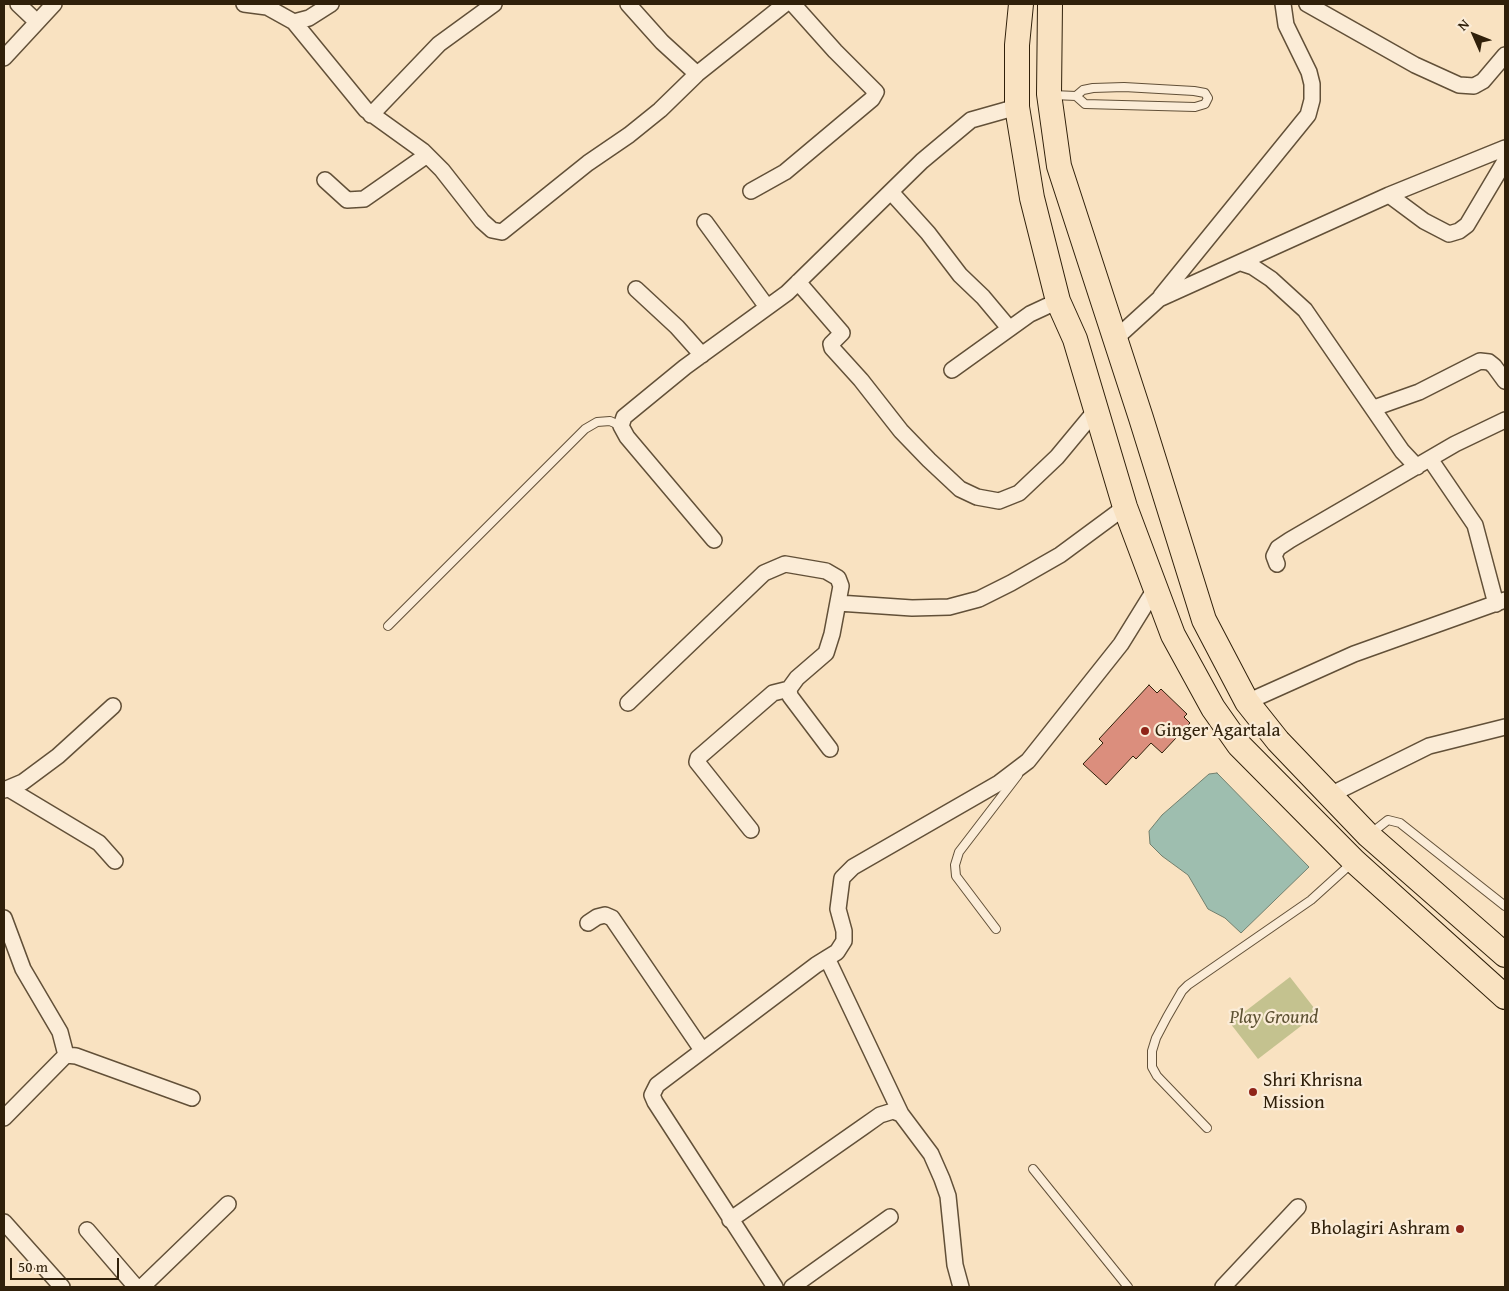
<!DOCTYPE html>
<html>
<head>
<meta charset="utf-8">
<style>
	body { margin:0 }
	#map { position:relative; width:1509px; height:1291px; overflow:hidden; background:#f9e2c1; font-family:"Gentium Book Plus",serif }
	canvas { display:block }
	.frame { position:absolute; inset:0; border:5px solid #30200a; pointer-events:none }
	.north { position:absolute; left:1449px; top:10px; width:50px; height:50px; -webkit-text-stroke:4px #fbecd7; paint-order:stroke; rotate:314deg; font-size:14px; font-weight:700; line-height:20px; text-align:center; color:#30200a }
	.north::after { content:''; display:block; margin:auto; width:18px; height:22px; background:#30200a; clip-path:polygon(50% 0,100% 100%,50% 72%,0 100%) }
	.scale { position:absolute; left:10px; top:1258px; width:109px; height:22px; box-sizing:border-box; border:2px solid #30200a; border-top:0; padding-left:6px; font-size:15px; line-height:18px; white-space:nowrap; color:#30200a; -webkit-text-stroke:4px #fbecd7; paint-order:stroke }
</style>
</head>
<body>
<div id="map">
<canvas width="1509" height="1291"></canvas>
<div class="frame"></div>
<div class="north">N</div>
<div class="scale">50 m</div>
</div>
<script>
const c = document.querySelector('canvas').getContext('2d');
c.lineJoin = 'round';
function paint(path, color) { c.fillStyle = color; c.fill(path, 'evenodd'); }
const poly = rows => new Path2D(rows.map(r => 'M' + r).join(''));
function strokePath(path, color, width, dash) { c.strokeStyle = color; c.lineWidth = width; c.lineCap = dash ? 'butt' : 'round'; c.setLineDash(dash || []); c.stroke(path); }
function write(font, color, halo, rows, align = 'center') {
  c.font = font + ' "Gentium Book Plus",serif'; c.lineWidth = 4.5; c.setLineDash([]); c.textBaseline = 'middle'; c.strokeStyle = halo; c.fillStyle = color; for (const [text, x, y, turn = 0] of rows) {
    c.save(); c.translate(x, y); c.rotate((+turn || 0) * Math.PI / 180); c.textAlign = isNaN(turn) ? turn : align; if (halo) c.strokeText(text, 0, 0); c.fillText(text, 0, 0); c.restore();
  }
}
const green = poly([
	[1290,977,1318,1013,1258,1059,1230,1023]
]);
const water = poly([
	[1217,773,1309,867,1241,933,1225,918,1208,909,1188,875,1162,856,1150,844,1149,831,1162,815,1209,774,1217,773]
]);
const building = poly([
	[1149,685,1157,693,1161,689,1187,714,1184,717,1190,723,1162,753,1151,743,1136,759,1133,756,1106,785,1083,764,1103,743,1099,739,1149,685]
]);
const lane = poly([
	[1053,95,1076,96,1083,90,1093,88,1124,87,1194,91,1205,93,1208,98,1205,104,1195,107,1085,104,1076,96],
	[388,626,585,429,597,422,610,421,621,426],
	[1370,834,1388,820,1400,823,1505,906],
	[996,929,956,876,955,865,959,852,1018,775],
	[1207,1128,1157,1076,1152,1067,1152,1051,1156,1038,1167,1017,1182,991,1188,985,1311,900,1353,862],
	[1033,1169,1128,1287]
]);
const street = poly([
	[18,4,37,22],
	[244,4,267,7,294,22,309,18,331,4],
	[628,4,662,42,697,74],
	[1307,4,1415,65,1459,85,1474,86,1483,81,1505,55],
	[294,22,366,110,423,151,442,170,482,221,492,230,502,232,588,163,629,135,660,110,697,74,785,4],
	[4,58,54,4],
	[371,115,439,44,494,4],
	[325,180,347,200,364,199,427,155],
	[751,191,785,172,872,99,876,92,835,51,793,4],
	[891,192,928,233,960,275,983,297,1009,328],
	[1389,195,1424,221,1449,234,1459,231,1467,225,1505,161],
	[705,222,767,307],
	[1241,263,1253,267,1271,279,1305,310,1402,451,1417,467],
	[798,282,842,333,831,344,832,348,861,380,901,431,929,460,960,489,977,497,999,501,1019,493,1057,457,1096,410],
	[636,289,677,327,702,355],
	[1161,296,1308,115,1312,100,1312,84,1309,72,1286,25,1283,4],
	[1114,340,1159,299,1389,195,1505,148],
	[952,370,1030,314,1058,301],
	[1374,408,1419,392,1480,361,1489,362,1494,366,1505,381],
	[1430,459,1475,525,1496,604],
	[714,540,627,437,621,426,624,417,685,367,787,293,922,161,971,120,1017,107],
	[1277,564,1274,556,1278,548,1290,540,1455,444,1505,420],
	[838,603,912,608,949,607,979,599,1011,583,1060,555,1125,507],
	[1247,702,1354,654,1505,600],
	[628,703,764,573,785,564,826,571,838,578,841,586,832,634,826,653,797,678,789,689,790,696,830,749],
	[9,789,99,843,115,861],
	[4,790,23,782,58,756,113,706],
	[1330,795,1429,746,1505,727],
	[751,830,697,762,698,758,773,693,789,689],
	[4,918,23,969,60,1032,66,1055],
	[588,923,597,917,605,915,612,918,702,1050],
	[827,958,901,1114],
	[4,1118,66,1055,76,1056,192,1098],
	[730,1220,863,1127,880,1115,893,1111,901,1114,931,1154,942,1179,948,1196,955,1265,961,1287],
	[4,1222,62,1287],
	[87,1230,136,1287],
	[142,1287,228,1204],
	[775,1287,655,1102,652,1095,657,1085,816,965,837,952,844,941,844,931,838,909,842,878,853,867,999,783,1028,761,1121,644,1155,589],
	[792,1287,890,1217],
	[1223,1287,1298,1207]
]);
const primary = poly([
	[1021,4,1017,45,1017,107,1032,198,1058,301,1075,339,1125,507,1173,635,1213,708,1239,745,1354,861,1505,997],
	[1050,4,1049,94,1059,166,1141,418,1204,620,1247,702,1278,741,1368,835,1505,955]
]);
const markers = [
	[1145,731,5,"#8f2418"],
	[1253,1092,5,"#8f2418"],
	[1460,1229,5,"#8f2418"]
];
const poiNames = [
	["Ginger Agartala",1155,731],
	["Shri Khrisna",1263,1081],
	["Mission",1263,1103],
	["Bholagiri Ashram",1450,1229,"right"]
];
const parkNames = [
	["Play Ground",1274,1018]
];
paint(green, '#c4c28f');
paint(water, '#9ebeaf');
strokePath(water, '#727f6d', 1);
paint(building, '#db8e7d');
strokePath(building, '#30200a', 1);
strokePath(lane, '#625038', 10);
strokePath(street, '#625038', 18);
strokePath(primary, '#30200a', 26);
strokePath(lane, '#fbecd7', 8);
strokePath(street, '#fbecd7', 15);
strokePath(primary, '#f9e2c1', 24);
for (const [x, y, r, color] of markers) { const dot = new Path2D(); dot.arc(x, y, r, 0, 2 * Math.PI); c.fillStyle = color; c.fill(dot); strokePath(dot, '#fbecd7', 2); }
write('19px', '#30200a', '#fbecd7', poiNames, 'left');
write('italic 19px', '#5c5132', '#fbecd7', parkNames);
</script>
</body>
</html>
